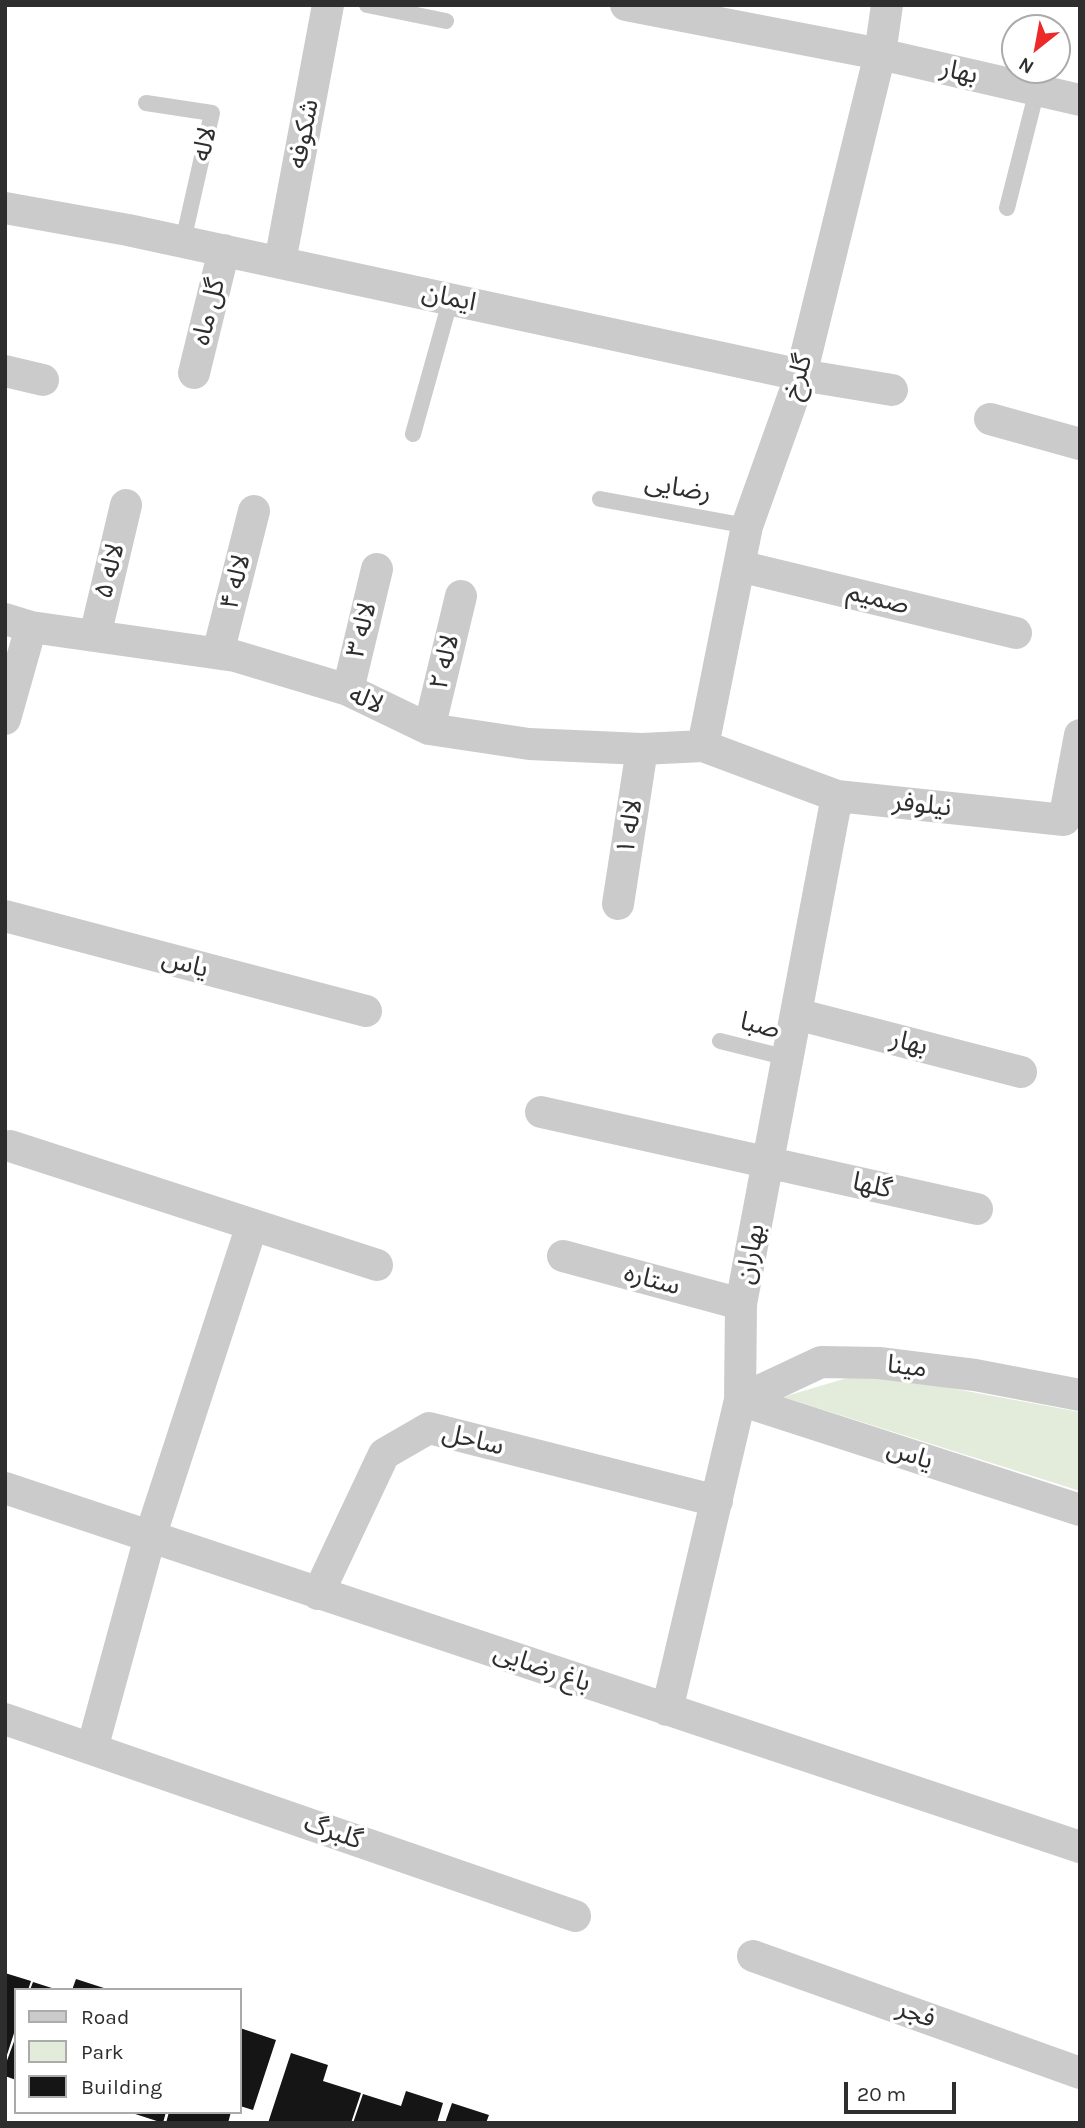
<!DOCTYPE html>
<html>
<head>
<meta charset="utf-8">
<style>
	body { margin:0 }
	#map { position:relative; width:1085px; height:2128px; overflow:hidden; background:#fff; font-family:Karla,sans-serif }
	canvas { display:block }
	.frame { position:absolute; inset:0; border:7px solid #2e2e2e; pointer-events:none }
	.legend { position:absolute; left:14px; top:1988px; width:228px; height:126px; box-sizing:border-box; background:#fff; border:2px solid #ababab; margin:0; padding:9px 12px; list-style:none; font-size:21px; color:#2e2e2e }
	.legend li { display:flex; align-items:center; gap:14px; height:35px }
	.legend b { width:35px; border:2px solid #ababab }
	.north { position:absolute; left:1001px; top:14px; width:70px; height:70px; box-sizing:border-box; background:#fff; border:2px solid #ababab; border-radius:50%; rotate:211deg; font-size:19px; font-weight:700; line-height:28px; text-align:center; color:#2e2e2e }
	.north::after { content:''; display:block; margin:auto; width:24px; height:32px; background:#ec2a29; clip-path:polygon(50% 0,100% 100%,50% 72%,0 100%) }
	.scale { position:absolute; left:844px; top:2082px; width:112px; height:32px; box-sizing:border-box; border:4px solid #2e2e2e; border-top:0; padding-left:9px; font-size:21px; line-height:24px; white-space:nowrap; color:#2e2e2e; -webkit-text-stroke:5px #fff; paint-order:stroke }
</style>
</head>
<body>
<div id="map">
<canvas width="1085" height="2128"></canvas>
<div class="frame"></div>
<ul class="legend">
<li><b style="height:9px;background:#cbcbcb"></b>Road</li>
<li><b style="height:19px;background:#e3ecdb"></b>Park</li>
<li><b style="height:19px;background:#151515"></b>Building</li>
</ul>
<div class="north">N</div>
<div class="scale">20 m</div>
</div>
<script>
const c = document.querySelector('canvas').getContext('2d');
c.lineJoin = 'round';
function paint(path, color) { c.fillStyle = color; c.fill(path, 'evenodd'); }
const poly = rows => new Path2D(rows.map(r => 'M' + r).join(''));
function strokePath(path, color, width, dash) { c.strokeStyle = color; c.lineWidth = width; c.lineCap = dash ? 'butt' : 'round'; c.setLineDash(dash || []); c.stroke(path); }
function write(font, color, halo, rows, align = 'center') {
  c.font = font + ' Karla,"Noto Sans Arabic",sans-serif'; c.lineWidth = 7; c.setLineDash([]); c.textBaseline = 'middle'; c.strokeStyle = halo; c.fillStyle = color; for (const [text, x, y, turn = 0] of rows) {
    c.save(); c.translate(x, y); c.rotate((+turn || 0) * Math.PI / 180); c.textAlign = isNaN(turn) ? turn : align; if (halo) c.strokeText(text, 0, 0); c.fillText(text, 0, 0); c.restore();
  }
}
const green = poly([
	[847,1378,901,1379,1080,1412,1080,1491,783,1397]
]);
const building = poly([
	[5,1973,31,1981,28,1990,16,1990,16,2027,6,2058],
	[76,1979,107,1989,107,1990,72,1990],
	[33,1982,55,1989,55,1990,30,1990],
	[240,2028,276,2040,253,2110,240,2106],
	[16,2036,16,2080,5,2076,5,2066],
	[291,2053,328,2065,323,2081,361,2093,351,2123,268,2123],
	[406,2091,443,2103,437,2123,353,2123,363,2094,401,2106],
	[452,2103,489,2115,486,2123,445,2123],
	[129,2112,166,2112,163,2123],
	[169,2112,231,2112,228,2123,166,2123]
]);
const lane = poly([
	[367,5,446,21],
	[146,103,212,113,183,241],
	[1007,208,1037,90],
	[413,434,451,298],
	[600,499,747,526],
	[720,1041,788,1058]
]);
const street = poly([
	[626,5,880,54,1080,100],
	[5,208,128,230,801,375,892,390],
	[280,262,328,5],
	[5,371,43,380],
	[194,373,224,250],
	[990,419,1080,444],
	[739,566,1016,633],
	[5,619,31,627,235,656,348,690,429,729,529,744,642,749,703,746,837,796,1064,820,1080,735],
	[95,636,126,505],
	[218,653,254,511],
	[348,690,377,569],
	[5,719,31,627],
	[429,729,461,596],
	[703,746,747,526,801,375,880,54,887,5],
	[618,904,642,749],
	[5,916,366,1011],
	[796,1014,1021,1072],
	[541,1112,977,1209],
	[10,1146,377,1265],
	[563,1256,741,1304],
	[740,1400,1080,1510],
	[740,1400,821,1362,879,1363,975,1375,1080,1395],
	[5,1488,1080,1847],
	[318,1594,384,1454,429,1428,717,1501],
	[667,1710,740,1400,741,1304,837,796],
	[5,1719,575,1916],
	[92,1749,150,1537,252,1225],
	[753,1956,1080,2073]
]);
const streetNames = [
	["بهار",959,72,13],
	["شکوفه",304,134,-79],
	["لاله",205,144,-77],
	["ایمان",449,298,12],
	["گل ماه",209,312,-76],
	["گلرخ",798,377,-73],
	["رضایی",678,488,10],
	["لاله ۵",110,571,-76],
	["لاله ۴",236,582,-76],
	["صمیم",878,599,14],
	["لاله ۳",362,630,-76],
	["لاله ۲",445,662,-77],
	["لاله",366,700,24],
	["نیلوفر",922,805,6],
	["لاله ۱",630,827,-81],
	["یاس",185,964,15],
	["صبا",760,1026,14],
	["بهار",909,1043,14],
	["گلها",872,1186,13],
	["بهاران",751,1254,-79],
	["ستاره",652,1280,15],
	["مینا",907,1367,7],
	["ساحل",473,1440,14],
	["یاس",910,1455,18],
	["باغ رضایی",542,1668,19],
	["گلبرگ",333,1832,19],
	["فجر",916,2014,20]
];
paint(green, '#e3ecdb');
paint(building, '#151515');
strokePath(lane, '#cbcbcb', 16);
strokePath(street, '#cbcbcb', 32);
write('26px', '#2e2e2e', '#fff', streetNames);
</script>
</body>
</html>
